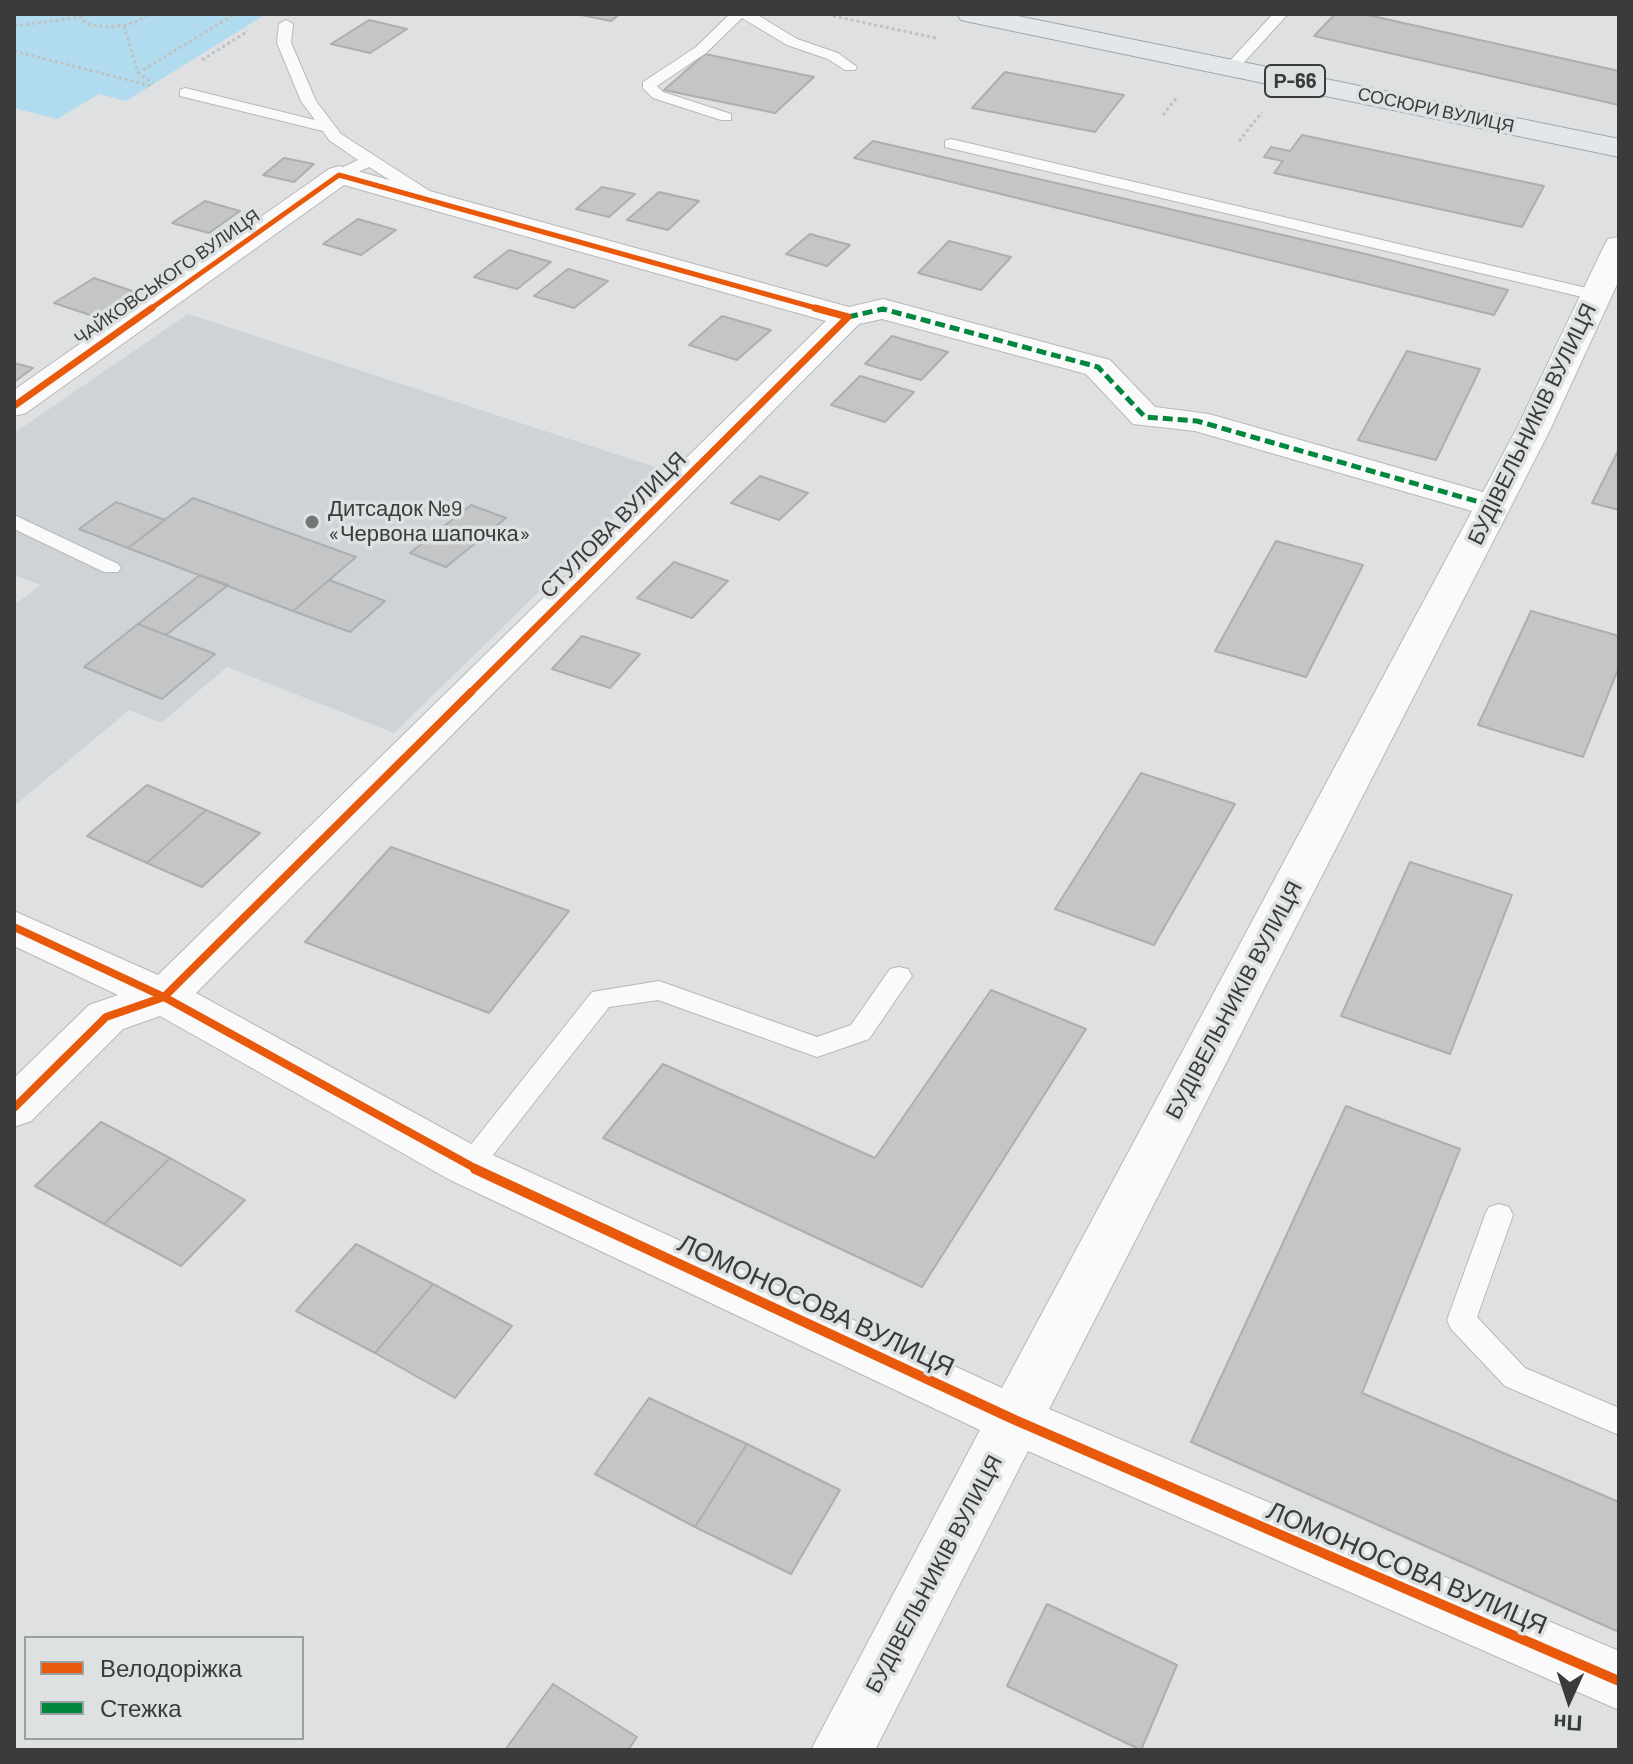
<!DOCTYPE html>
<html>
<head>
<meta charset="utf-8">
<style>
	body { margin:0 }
	#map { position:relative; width:1633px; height:1764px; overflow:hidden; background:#dee0e1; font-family:Barlow,sans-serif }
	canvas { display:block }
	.frame { position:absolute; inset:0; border:16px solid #3a3b3c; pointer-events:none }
	.legend { position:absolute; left:24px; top:1636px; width:280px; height:104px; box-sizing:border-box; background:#dde1e2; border:2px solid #9c9fa0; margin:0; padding:10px 14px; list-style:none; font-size:24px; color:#3a3b3c }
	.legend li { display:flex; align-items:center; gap:16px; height:40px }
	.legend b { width:40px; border:2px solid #9c9fa0 }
	.north { position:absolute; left:1529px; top:1660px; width:80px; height:80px; -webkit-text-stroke:6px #dde1e2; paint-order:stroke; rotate:183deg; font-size:22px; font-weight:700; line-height:32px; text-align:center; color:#3a3b3c }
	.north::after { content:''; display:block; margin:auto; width:28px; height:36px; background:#3a3b3c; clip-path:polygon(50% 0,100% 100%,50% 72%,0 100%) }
</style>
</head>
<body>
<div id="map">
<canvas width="1633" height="1764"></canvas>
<div class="frame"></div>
<ul class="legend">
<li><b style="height:10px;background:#e8590c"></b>Велодоріжка</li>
<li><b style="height:10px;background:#00873e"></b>Стежка</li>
</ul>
<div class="north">Пн</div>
</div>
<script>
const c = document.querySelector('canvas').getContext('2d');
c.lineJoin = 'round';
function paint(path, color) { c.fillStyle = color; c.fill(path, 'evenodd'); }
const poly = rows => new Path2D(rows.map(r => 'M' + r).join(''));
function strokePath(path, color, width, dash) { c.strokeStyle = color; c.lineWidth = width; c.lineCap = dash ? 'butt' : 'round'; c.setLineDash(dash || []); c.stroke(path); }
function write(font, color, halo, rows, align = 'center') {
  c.font = font + ' Barlow,sans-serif'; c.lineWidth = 7; c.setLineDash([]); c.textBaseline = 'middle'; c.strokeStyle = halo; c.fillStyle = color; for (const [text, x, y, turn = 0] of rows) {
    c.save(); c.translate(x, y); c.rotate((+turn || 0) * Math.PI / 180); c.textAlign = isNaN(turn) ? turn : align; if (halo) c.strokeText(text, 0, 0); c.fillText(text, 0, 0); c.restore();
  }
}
const built = poly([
	[188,314,664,470,394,733,227,667,161,723,129,710,14,806,14,605,41,585,14,575,14,433]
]);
const green = poly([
	[14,14,266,14,126,101,99,94,57,119,14,108]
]);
const building = poly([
	[576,14,620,14,611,21,576,14],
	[1335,14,1363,14,1619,71,1619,105,1314,36,1335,14],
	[369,20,407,29,370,53,331,44,369,20],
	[705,54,814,77,775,113,664,90,705,54],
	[1005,72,1124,95,1095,132,972,108,1005,72],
	[1302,135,1544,186,1522,227,1274,173,1283,161,1264,157,1271,147,1290,151,1302,135],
	[873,141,1370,255,1508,290,1494,315,854,158,873,141],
	[284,158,314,164,294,182,263,175,284,158],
	[602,187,635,194,609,217,576,209,602,187],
	[659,192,699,201,668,230,627,220,659,192],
	[205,201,240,211,209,233,172,223,205,201],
	[358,219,396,230,361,255,323,244,358,219],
	[810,234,850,245,827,266,786,254,810,234],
	[949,241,1011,257,981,290,918,273,949,241],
	[509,250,551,262,517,289,474,277,509,250],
	[568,269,608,281,574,308,534,296,568,269],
	[94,278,135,292,96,317,54,303,94,278],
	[722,316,771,330,737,360,689,345,722,316],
	[892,336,948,352,921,380,865,364,892,336],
	[1407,351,1480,369,1436,460,1358,440,1407,351],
	[14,363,33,368,14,382,14,363],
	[860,376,914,392,885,422,831,405,860,376],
	[1619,449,1619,510,1592,503,1619,449],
	[760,476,808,493,779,520,731,503,760,476],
	[193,498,356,557,293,611,128,548,193,498],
	[116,502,165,520,128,548,79,529,116,502],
	[471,505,506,518,446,567,410,553,471,505],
	[1276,541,1363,565,1306,677,1215,651,1276,541],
	[674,562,728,581,692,618,637,598,674,562],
	[200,575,228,585,166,635,138,624,200,575],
	[329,580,385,601,350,632,293,611,329,580],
	[1531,611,1619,636,1619,667,1583,757,1478,725,1531,611],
	[138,624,166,635,215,654,162,699,84,667,138,624],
	[582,636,640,654,610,688,552,669,582,636],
	[1141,773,1235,804,1154,945,1055,909,1141,773],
	[147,785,206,810,147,863,87,836,147,785],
	[206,810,260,833,202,887,147,863,206,810],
	[391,847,569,911,489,1013,305,942,391,847],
	[1410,862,1512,895,1450,1054,1341,1016,1410,862],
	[991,990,1086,1029,922,1287,603,1138,663,1064,875,1158,991,990],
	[1346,1106,1460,1149,1362,1393,1619,1502,1619,1632,1191,1442,1346,1106],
	[101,1122,170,1158,104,1224,35,1186,101,1122],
	[170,1158,245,1200,181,1266,104,1224,170,1158],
	[356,1244,433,1284,375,1353,296,1311,356,1244],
	[433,1284,512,1326,455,1398,375,1353,433,1284],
	[649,1398,747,1444,695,1527,595,1474,649,1398],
	[747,1444,840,1490,791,1574,695,1527,747,1444],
	[1047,1604,1177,1665,1141,1750,1007,1686,1047,1604],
	[553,1684,637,1737,628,1750,505,1750,553,1684]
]);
const path = poly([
	[82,14,84,21,90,25,111,27,134,23,150,14],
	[833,16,936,38],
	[14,26,81,17],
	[124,26,138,73,153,83],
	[14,51,152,86],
	[202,60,248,31],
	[138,73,235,14],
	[1163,115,1177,97],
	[1239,141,1262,112]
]);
const lane = poly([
	[730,14,756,14,797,39,838,53,857,67,855,70,845,70,828,59,787,45,742,18,706,53,657,86,663,92,731,114,731,120,721,120,653,98,643,88,643,82,696,47,730,14],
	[1273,14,1288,14,1236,71,1226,71,1226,65,1273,14],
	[286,20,293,24,291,43,316,101,341,134,442,199,444,202,442,205,430,205,369,167,345,178,333,178,333,172,358,160,329,140,323,131,180,96,180,90,185,88,315,120,301,101,277,43,279,24,286,20],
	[951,139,1595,290,1604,295,1595,300,945,147,945,141,951,139],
	[14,515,118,564,121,568,118,572,104,572,14,529,14,515],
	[899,967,908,969,912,976,869,1039,817,1057,658,1000,609,1007,478,1174,468,1177,458,1174,454,1166,592,992,659,981,817,1037,851,1025,890,969,899,967],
	[1499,1204,1509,1207,1513,1215,1477,1317,1525,1368,1619,1408,1619,1435,1505,1386,1451,1329,1447,1320,1485,1215,1489,1207,1499,1204]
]);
const street = poly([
	[339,166,849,307,883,299,1110,360,1155,407,1209,414,1483,492,1516,430,1604,246,1608,239,1619,237,1619,280,1550,430,1049,1409,1619,1651,1619,1710,1028,1451,875,1750,811,1750,980,1430,450,1180,160,1016,123,1029,31,1121,14,1127,14,1078,89,1005,118,995,14,946,14,911,158,975,826,321,344,185,26,413,14,416,14,390,329,169,339,166],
	[882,319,1086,374,1133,424,1195,431,1472,511,1002,1388,486,1152,196,993,859,324,882,319]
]);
const primary = poly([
	[957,14,1008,14,1619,139,1619,157,970,22,961,20,957,14]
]);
const quietFar1 = poly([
	[879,310,886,310]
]);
const quiet = poly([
	[848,317,883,309,1098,367,1145,417,1197,421,1493,506]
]);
const cyclewayFar3 = poly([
	[149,310,339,175,823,310]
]);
const cyclewayFar2 = poly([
	[14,406,152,308],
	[469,694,848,317,815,308]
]);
const cyclewayFar1 = poly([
	[14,927,164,997,480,1171],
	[14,1108,106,1017,164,997,471,692]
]);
const cycleway = poly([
	[475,1169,1015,1420,1619,1681]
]);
const markers = [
	[312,522,8,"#737576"]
];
const farStreetnames = [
	["СОСЮРИ ВУЛИЦЯ",1436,110,12],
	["ЧАЙКОВСЬКОГО ВУЛИЦЯ",167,277,-35]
];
const shields = [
	[1295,81,60]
];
const shieldNames = [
	["Р-66",1295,81]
];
const streetNames = [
	["БУДІВЕЛЬНИКІВ ВУЛИЦЯ",1532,424,-64],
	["СТУЛОВА ВУЛИЦЯ",613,525,-45],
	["БУДІВЕЛЬНИКІВ ВУЛИЦЯ",1234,1000,-62],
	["БУДІВЕЛЬНИКІВ ВУЛИЦЯ",934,1574,-62]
];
const poiNames = [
	["Дитсадок №9",328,509],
	["«Червона шапочка»",328,534]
];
const nearStreetnames = [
	["ЛОМОНОСОВА ВУЛИЦЯ",816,1305,25],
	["ЛОМОНОСОВА ВУЛИЦЯ",1407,1568,23]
];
paint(built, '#cdd3d6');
paint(green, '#b1dcef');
paint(building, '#c4c5c6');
strokePath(building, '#adaeb0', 2);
strokePath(lane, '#b7b8b9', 2);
strokePath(street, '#b7b8b9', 2);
strokePath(primary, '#9da8ad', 2);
strokePath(path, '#c0c1c2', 3, [3, 3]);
paint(lane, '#fafafa');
paint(street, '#fafafa');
paint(primary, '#e1e7ea');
strokePath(quietFar1, '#00873e', 4, [8, 4]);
strokePath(quiet, '#00873e', 5, [10, 5]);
strokePath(cyclewayFar3, '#e8590c', 5);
strokePath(cyclewayFar2, '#e8590c', 7);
strokePath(cyclewayFar1, '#e8590c', 8);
strokePath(cycleway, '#e8590c', 10);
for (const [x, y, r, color] of markers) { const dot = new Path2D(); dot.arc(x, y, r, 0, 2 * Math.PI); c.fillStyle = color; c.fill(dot); strokePath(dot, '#dde1e2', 3); }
write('18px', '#3a3b3c', '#dde1e2', farStreetnames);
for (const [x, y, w] of shields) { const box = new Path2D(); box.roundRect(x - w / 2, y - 16, w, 32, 6); c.fillStyle = '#dde1e2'; c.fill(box); strokePath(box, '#3a3b3c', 2); }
write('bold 20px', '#3a3b3c', null, shieldNames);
write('22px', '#3a3b3c', '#dde1e2', streetNames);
write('22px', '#3a3b3c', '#dde1e2', poiNames, 'left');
write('26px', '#3a3b3c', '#dde1e2', nearStreetnames);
</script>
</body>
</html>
